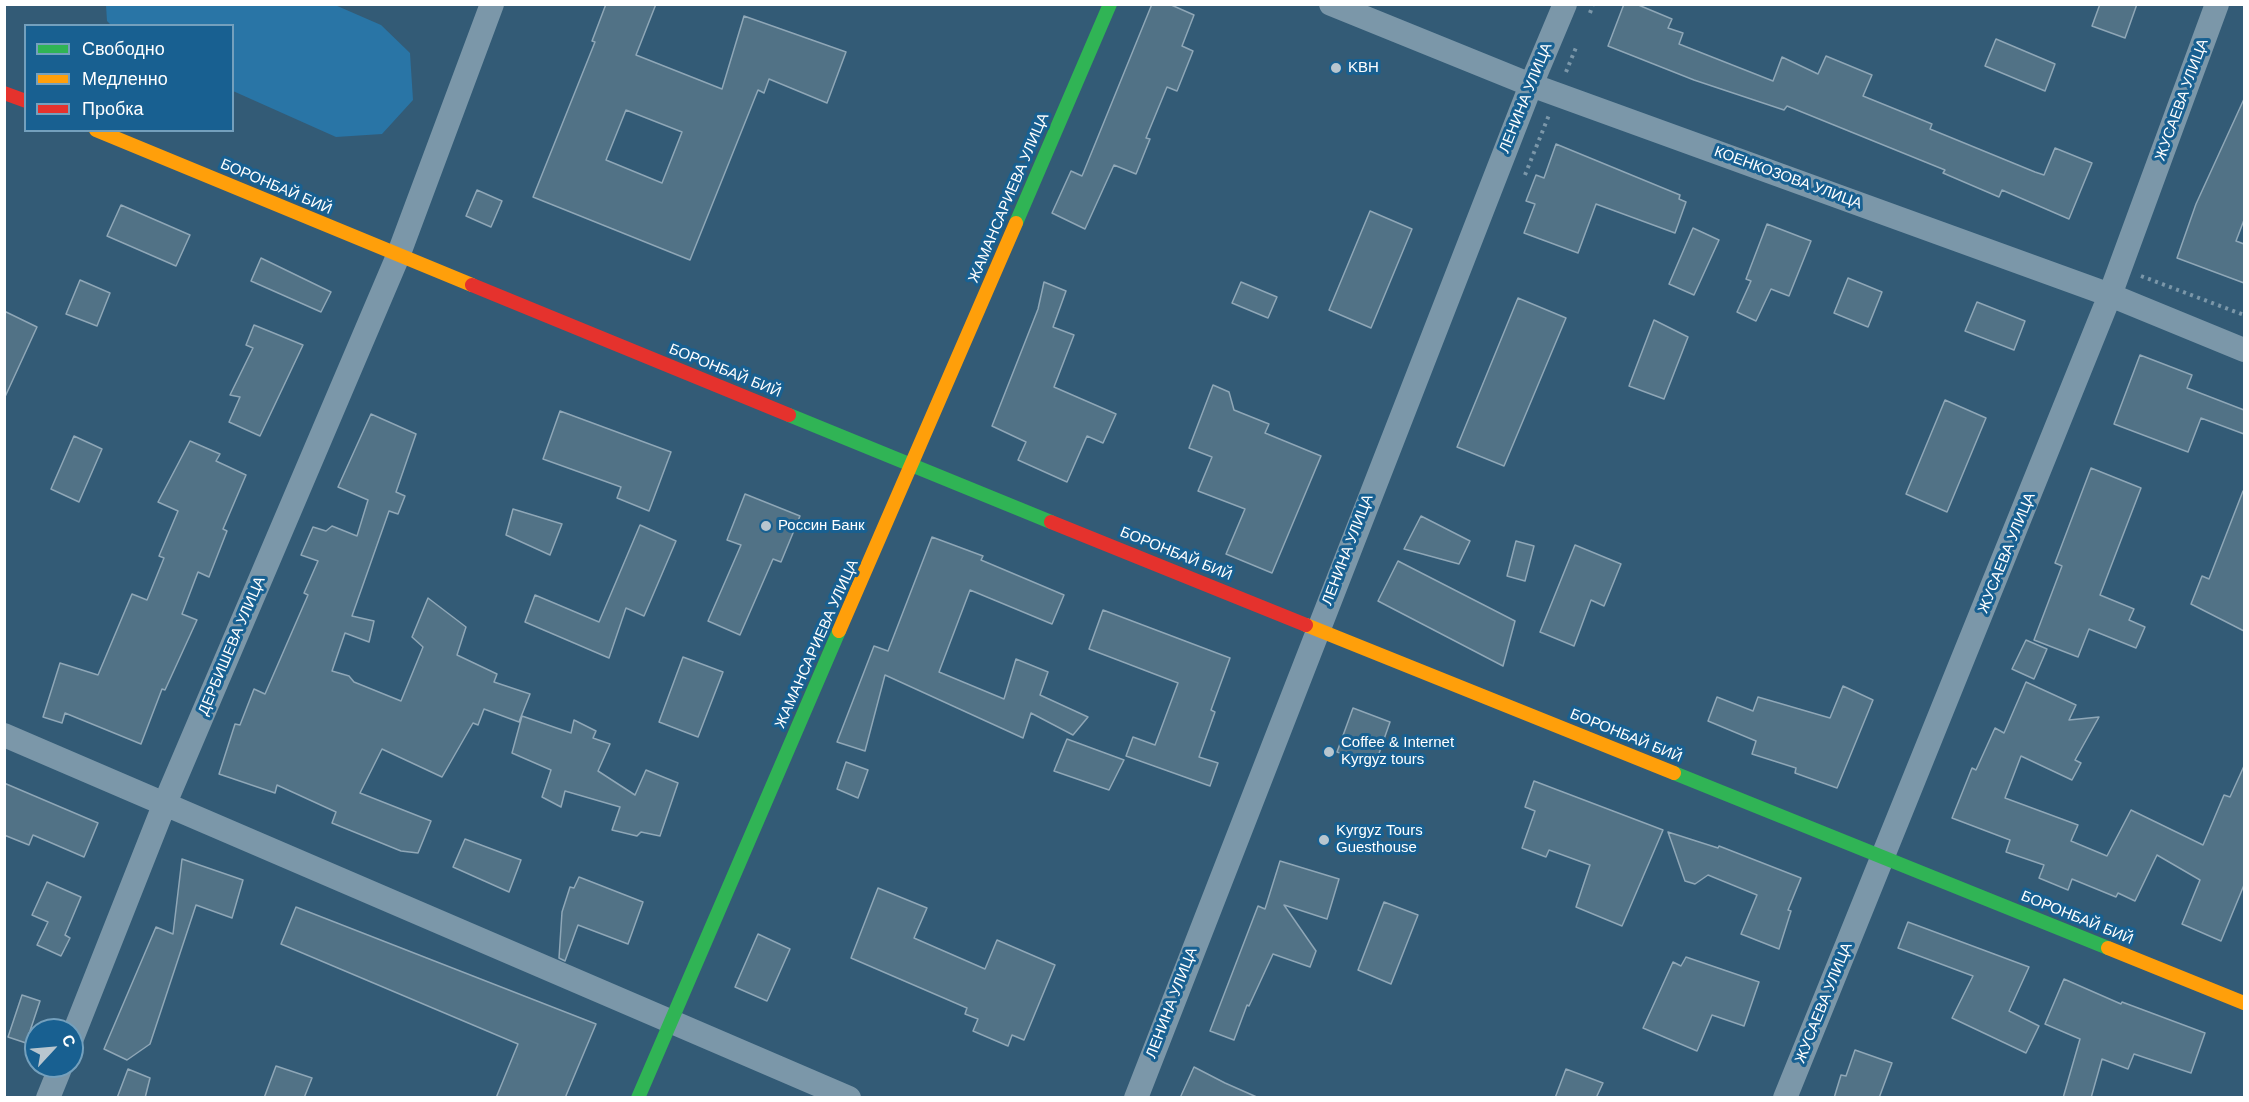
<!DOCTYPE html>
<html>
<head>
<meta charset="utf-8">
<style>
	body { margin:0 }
	#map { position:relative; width:2249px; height:1102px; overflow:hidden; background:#335b76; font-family:Helvetica,sans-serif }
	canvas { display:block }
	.frame { position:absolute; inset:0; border:6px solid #fff; pointer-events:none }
	.legend { position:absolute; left:24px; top:24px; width:210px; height:108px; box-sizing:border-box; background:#186091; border:2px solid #74a0bd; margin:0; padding:8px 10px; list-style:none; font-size:18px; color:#fff }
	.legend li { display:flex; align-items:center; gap:12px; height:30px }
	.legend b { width:30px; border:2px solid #74a0bd }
	.north { position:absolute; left:24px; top:1018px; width:60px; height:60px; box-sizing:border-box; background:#186091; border:2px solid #74a0bd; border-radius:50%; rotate:64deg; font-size:16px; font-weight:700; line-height:24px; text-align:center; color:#fff }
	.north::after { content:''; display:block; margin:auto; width:21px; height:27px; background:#b8c6cf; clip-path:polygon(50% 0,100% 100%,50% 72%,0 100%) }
</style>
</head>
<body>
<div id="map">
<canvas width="2249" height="1102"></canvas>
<div class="frame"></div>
<ul class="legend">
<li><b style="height:8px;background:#30b455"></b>Свободно</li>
<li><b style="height:8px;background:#ff9f0a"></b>Медленно</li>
<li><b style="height:8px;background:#e5322d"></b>Пробка</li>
</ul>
<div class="north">С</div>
</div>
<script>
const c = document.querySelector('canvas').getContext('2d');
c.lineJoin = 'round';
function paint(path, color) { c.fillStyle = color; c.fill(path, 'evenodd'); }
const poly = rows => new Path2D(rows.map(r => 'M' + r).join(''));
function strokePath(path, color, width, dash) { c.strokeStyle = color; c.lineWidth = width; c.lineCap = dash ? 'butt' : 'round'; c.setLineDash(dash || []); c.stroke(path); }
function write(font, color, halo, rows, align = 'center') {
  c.font = font + ' Helvetica,sans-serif'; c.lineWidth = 6; c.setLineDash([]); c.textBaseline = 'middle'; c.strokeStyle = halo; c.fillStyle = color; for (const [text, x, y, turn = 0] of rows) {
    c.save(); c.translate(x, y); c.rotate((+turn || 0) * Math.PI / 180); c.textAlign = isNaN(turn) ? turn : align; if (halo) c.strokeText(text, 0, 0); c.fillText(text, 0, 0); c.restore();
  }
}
const green = poly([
	[106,5,335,5,381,25,410,53,413,100,382,134,336,137,233,91,232,26,111,25,107,21]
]);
const building = poly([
	[606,4,656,4,636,55,722,89,744,16,846,52,827,103,769,79,764,93,758,90,690,260,533,197,595,42,592,41,606,4],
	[626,110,682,132,662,183,606,160,626,110],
	[1152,4,1169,4,1194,15,1182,46,1193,51,1177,91,1167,87,1146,138,1150,139,1136,174,1114,165,1085,229,1052,213,1071,171,1082,176,1152,4],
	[1624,4,1636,4,1672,19,1668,28,1683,33,1679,44,1773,81,1782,57,1818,74,1826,56,1872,75,1863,96,1932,124,1930,129,2035,172,2044,175,2055,148,2092,163,2069,219,2002,190,1999,197,1943,173,1945,170,1787,106,1784,110,1694,80,1608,46,1624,4],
	[2100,4,2137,4,2125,38,2092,26,2100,4],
	[1996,39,2055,64,2045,91,1985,66,1996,39],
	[2244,99,2244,220,2236,241,2244,244,2244,283,2177,258,2196,204,2244,99],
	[1556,144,1680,195,1679,199,1686,202,1675,233,1596,204,1578,253,1524,233,1535,204,1526,201,1536,175,1544,178,1556,144],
	[477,190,502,201,491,227,466,216,477,190],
	[121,205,190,235,176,266,107,236,121,205],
	[1370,211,1412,229,1371,328,1329,310,1370,211],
	[1767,224,1811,241,1789,296,1771,289,1756,321,1737,312,1751,281,1746,279,1767,224],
	[1693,228,1719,240,1694,295,1669,284,1693,228],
	[261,258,331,292,321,312,251,281,261,258],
	[1848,278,1882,292,1868,327,1834,313,1848,278],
	[80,280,110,293,97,326,66,314,80,280],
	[1044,282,1066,291,1053,327,1074,335,1054,387,1116,414,1103,443,1087,436,1067,482,1018,460,1026,442,992,426,1038,309,1044,282],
	[1241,282,1277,297,1268,318,1232,303,1241,282],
	[1518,298,1566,318,1504,466,1457,447,1518,298],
	[1977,302,2025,321,2014,350,1965,331,1977,302],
	[4,311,37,327,4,399,4,311],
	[1654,320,1688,337,1664,399,1629,386,1654,320],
	[254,325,303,345,260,436,229,422,240,397,230,395,253,348,246,345,254,325],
	[2140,355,2192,375,2187,388,2244,410,2244,434,2201,418,2188,452,2114,424,2140,355],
	[1213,385,1229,392,1234,410,1269,424,1265,433,1321,456,1272,573,1226,554,1245,509,1198,491,1212,457,1189,448,1213,385],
	[1945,400,1986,418,1947,512,1906,494,1945,400],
	[560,411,671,452,649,511,617,498,621,487,543,459,560,411],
	[371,414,416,434,396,492,405,496,398,514,389,511,352,616,374,621,369,642,345,633,332,671,349,676,354,682,401,701,423,647,412,637,428,598,466,627,457,655,497,674,494,682,530,694,519,722,484,709,478,725,473,723,442,777,382,749,360,793,431,821,418,853,401,851,332,823,336,812,277,785,275,793,219,774,235,724,240,725,254,689,265,694,308,595,304,593,318,561,301,555,313,527,326,531,332,526,357,536,368,500,338,487,371,414],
	[74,436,102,449,79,502,51,489,74,436],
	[190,441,220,454,216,461,246,475,223,529,227,531,209,577,198,572,182,614,197,620,165,690,162,689,141,744,65,713,62,723,43,717,60,663,98,675,132,594,147,600,164,558,159,556,178,511,158,502,190,441],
	[2091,468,2141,488,2100,595,2134,609,2129,620,2145,627,2136,648,2089,629,2078,657,2034,640,2062,566,2055,563,2091,468],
	[2243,491,2244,491,2244,631,2191,604,2202,576,2209,579,2243,491],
	[745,494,800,516,781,562,773,559,740,635,708,621,741,545,727,540,745,494],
	[513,509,562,524,550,555,506,535,513,509],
	[1421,516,1470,541,1459,564,1404,549,1421,516],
	[640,525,676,541,644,616,626,608,609,658,525,622,535,595,599,622,640,525],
	[932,537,983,556,981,560,1064,595,1052,624,970,590,939,672,1004,699,1016,659,1048,672,1040,695,1088,717,1073,735,1031,713,1023,738,885,675,865,751,837,742,874,646,888,651,932,537],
	[1516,541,1534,546,1525,581,1507,576,1516,541],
	[1575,545,1621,564,1604,606,1591,600,1574,646,1540,632,1575,545],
	[1398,561,1515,621,1503,666,1378,601,1398,561],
	[1103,610,1230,658,1211,710,1215,712,1199,757,1218,763,1210,786,1126,756,1133,737,1155,745,1178,683,1089,649,1103,610],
	[2026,640,2047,649,2034,679,2012,669,2026,640],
	[683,657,723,672,698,737,659,722,683,657],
	[2026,682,2076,705,2069,720,2099,717,2075,760,2081,763,2072,780,2021,756,2005,798,2078,825,2071,841,2107,856,2131,810,2203,845,2224,795,2230,797,2244,766,2244,885,2221,941,2182,924,2200,880,2157,855,2135,901,2118,893,2116,897,2072,879,2068,890,2039,878,2044,865,2006,852,2010,840,1952,818,1972,768,1976,770,1995,728,2004,733,2026,682],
	[1843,686,1873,700,1837,788,1795,773,1796,768,1752,754,1756,741,1708,721,1717,697,1753,711,1758,697,1830,718,1843,686],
	[1353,708,1390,722,1375,765,1337,752,1353,708],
	[522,716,571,733,574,720,596,731,593,738,610,744,598,771,635,795,646,770,678,783,660,836,641,832,637,836,612,830,620,807,565,791,561,807,542,797,551,770,512,753,522,716],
	[1067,739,1124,760,1109,790,1054,771,1067,739],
	[846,762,868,770,858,798,837,789,846,762],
	[1534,781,1663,830,1622,926,1576,907,1590,865,1549,850,1546,857,1522,848,1535,811,1525,807,1534,781],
	[4,783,98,823,84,857,33,835,29,845,4,835,4,783],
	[1668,832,1718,848,1719,846,1801,878,1788,910,1791,911,1779,949,1741,934,1757,895,1708,875,1695,884,1685,881,1668,832],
	[465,839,521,860,509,892,453,867,465,839],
	[182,859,243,880,232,918,196,905,150,1044,127,1060,104,1049,156,927,173,934,182,859],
	[1280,861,1339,879,1327,919,1284,905,1316,951,1310,967,1273,954,1249,1006,1247,1005,1234,1040,1210,1031,1258,906,1265,909,1280,861],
	[579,877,643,902,628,944,578,925,565,961,559,958,562,912,570,887,574,888,579,877],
	[47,882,81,897,65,935,70,938,61,956,37,945,48,922,32,915,47,882],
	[878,888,927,908,914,938,985,969,997,940,1055,965,1024,1040,1012,1035,1008,1046,973,1031,978,1019,965,1014,967,1008,851,958,878,888],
	[1384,902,1418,915,1391,984,1358,970,1384,902],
	[296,907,596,1024,565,1098,496,1098,518,1044,281,944,296,907],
	[1908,922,2029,967,2009,1011,2039,1026,2026,1053,1952,1018,1973,976,1898,948,1908,922],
	[758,934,790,949,767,1001,735,987,758,934],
	[1686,957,1759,982,1744,1026,1712,1015,1697,1051,1643,1028,1673,962,1681,966,1686,957],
	[2064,979,2121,1004,2122,1002,2205,1033,2191,1073,2134,1054,2128,1069,2102,1059,2091,1098,2063,1098,2080,1039,2045,1024,2064,979],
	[22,995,40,1001,26,1043,8,1037,22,995],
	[1855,1050,1892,1063,1879,1098,1834,1098,1841,1075,1846,1076,1855,1050],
	[276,1066,312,1078,304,1098,264,1098,276,1066],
	[1194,1067,1225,1083,1259,1098,1180,1098,1194,1067],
	[128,1069,150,1078,145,1098,117,1098,128,1069],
	[1566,1069,1603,1083,1596,1098,1555,1098,1566,1069]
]);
const path = poly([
	[1590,13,1593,4],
	[1566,72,1577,45],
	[1525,175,1549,115],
	[2141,276,2244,315]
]);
const street = poly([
	[1331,4,1531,85,2110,295,2244,350],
	[4,735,849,1098],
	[72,1038,165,803,398,256,492,4],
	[48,1098,61,1066],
	[1136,1098,1531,85,1565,4],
	[1785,1098,2110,295,2217,4]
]);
const fast = poly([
	[1016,223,1110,4],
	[789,415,1051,522],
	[1674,773,2108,948],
	[638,1098,839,631]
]);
const slow = poly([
	[96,130,472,285],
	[1306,625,1674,773],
	[839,631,1016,223],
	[2108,948,2244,1003]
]);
const jam = poly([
	[4,93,26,101],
	[472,285,789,415],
	[1051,522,1306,625]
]);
const markers = [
	[1336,68,6,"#b8c6cf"],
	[766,526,6,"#b8c6cf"],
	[1329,752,6,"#b8c6cf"],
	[1324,840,6,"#b8c6cf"]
];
const poiNames = [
	["KBH",1348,68],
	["Россин Банк",778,526],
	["Coffee & Internet",1341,743],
	["Kyrgyz tours",1341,760],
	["Kyrgyz Tours",1336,831],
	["Guesthouse",1336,848]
];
const streetNames = [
	["ЛЕНИНА УЛИЦА",1526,98,-68],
	["ЖУСАЕВА УЛИЦА",2182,100,-70],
	["КОЕНКОЗОВА УЛИЦА",1788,178,20],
	["БОРОНБАЙ БИЙ",276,187,23],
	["ЖАМАНСАРИЕВА УЛИЦА",1009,198,-67],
	["БОРОНБАЙ БИЙ",725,371,22],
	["ЛЕНИНА УЛИЦА",1348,550,-69],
	["ЖУСАЕВА УЛИЦА",2007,553,-68],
	["БОРОНБАЙ БИЙ",1176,554,22],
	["ЖАМАНСАРИЕВА УЛИЦА",817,644,-66],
	["ДЕРБИШЕВА УЛИЦА",232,646,-67],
	["БОРОНБАЙ БИЙ",1626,736,22],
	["БОРОНБАЙ БИЙ",2077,918,22],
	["ЛЕНИНА УЛИЦА",1172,1003,-69],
	["ЖУСАЕВА УЛИЦА",1824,1003,-68]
];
paint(green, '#2975a6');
paint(building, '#517286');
strokePath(building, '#8fa7b7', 1.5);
strokePath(path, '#7b97a9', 4, [3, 4.5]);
strokePath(street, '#7b97a9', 24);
strokePath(fast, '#30b455', 14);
strokePath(slow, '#ff9f0a', 14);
strokePath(jam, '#e5322d', 14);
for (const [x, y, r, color] of markers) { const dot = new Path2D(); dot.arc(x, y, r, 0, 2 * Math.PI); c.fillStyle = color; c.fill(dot); strokePath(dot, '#186091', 2); }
write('15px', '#fff', '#186091', poiNames, 'left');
write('15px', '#fff', '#186091', streetNames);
</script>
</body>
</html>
